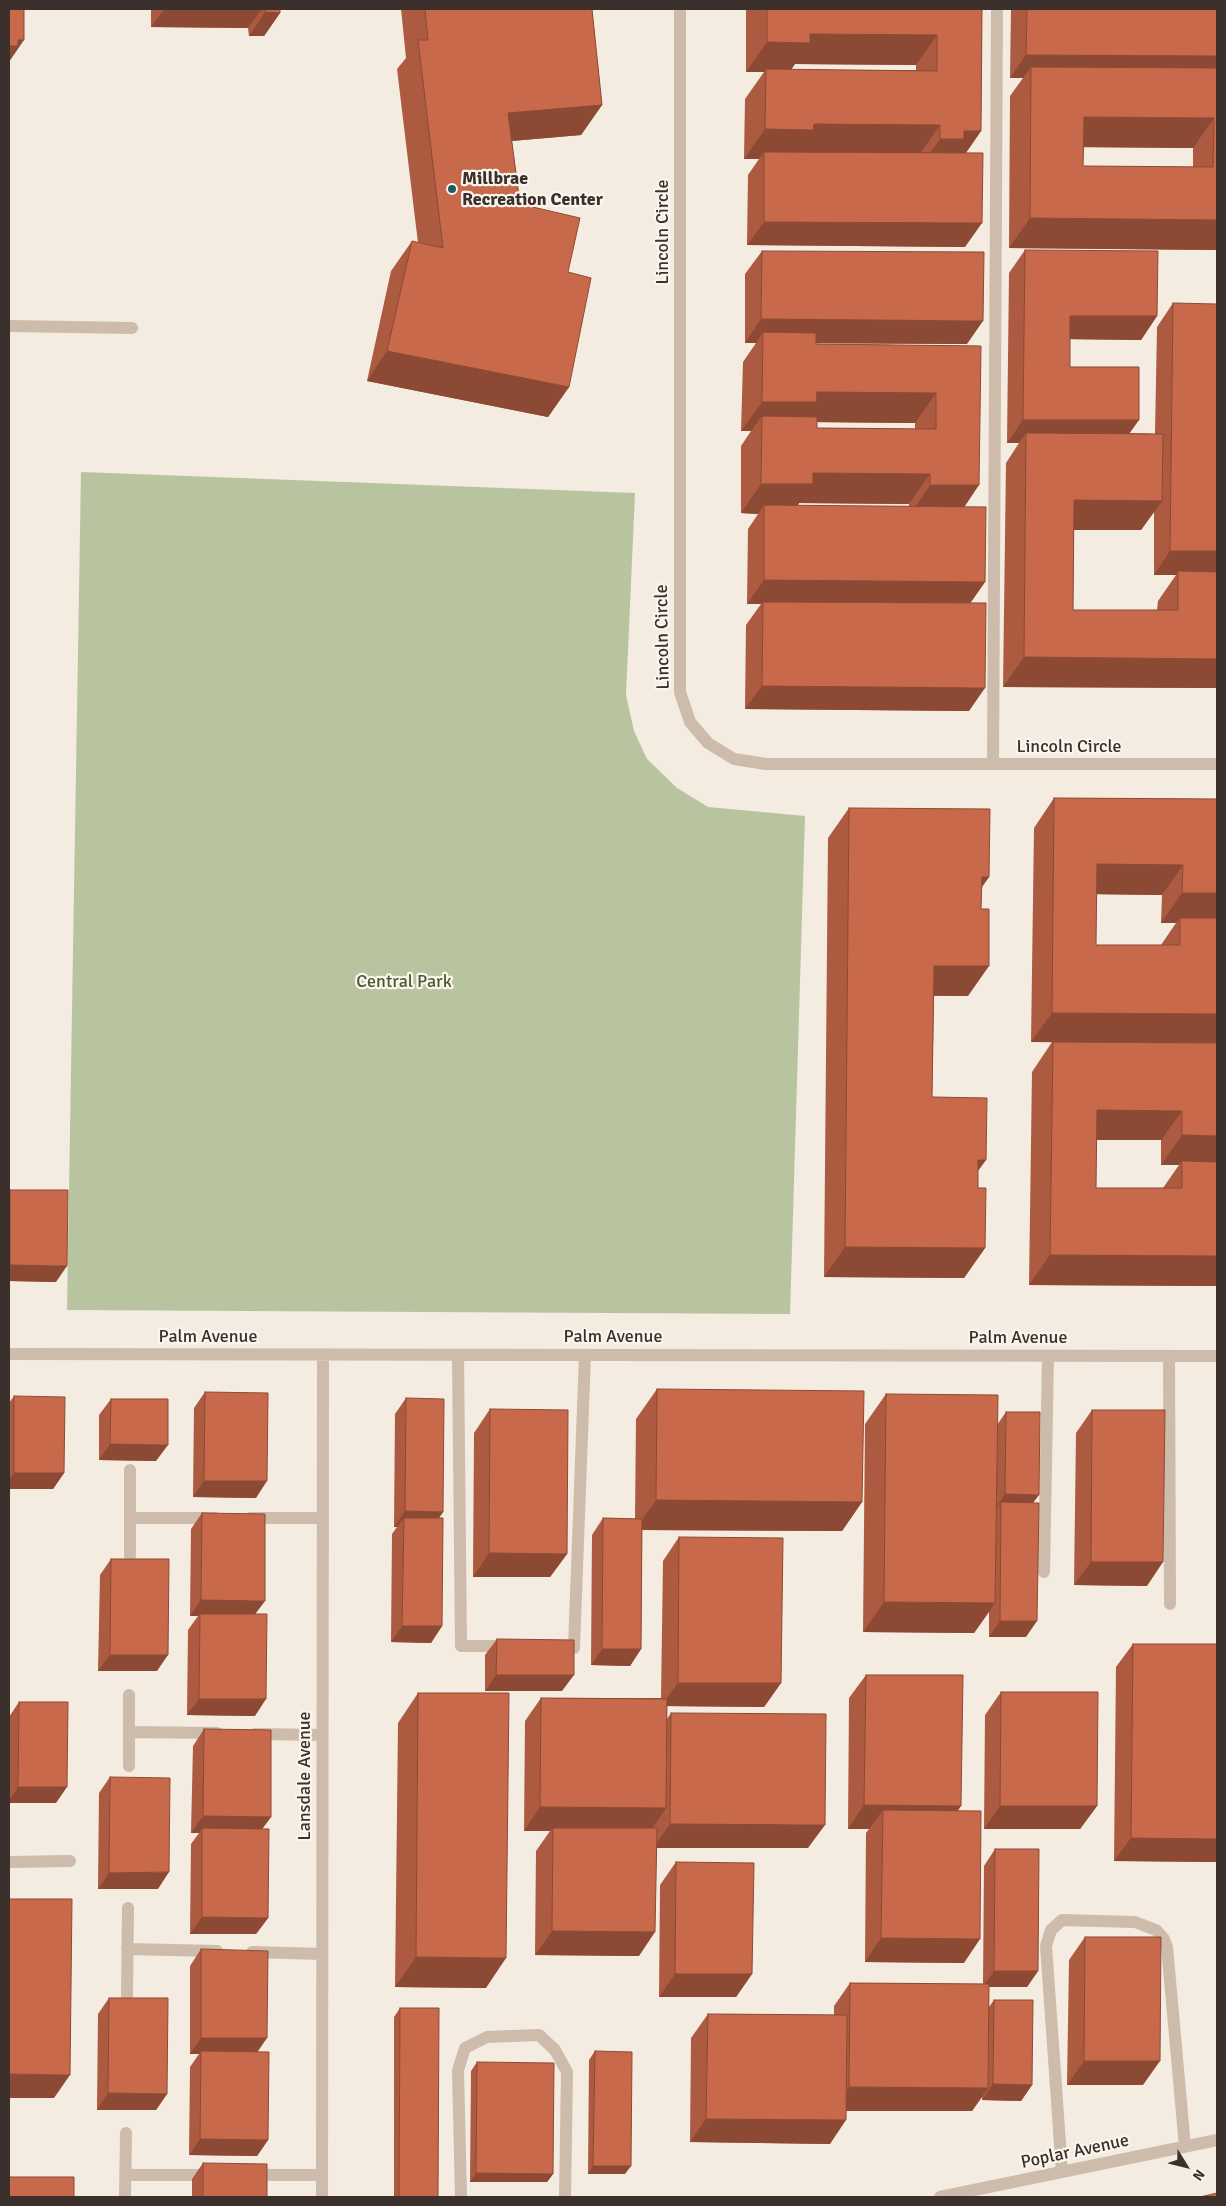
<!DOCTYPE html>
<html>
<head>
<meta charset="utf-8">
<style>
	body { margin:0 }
	#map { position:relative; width:1226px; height:2206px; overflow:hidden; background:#f4ebe1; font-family:Signika,sans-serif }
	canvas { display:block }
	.frame { position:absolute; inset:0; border:10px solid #3b302b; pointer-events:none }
	.north { position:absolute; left:1161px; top:2141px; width:50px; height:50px; -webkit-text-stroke:4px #fbf5ee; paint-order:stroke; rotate:126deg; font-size:14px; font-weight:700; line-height:20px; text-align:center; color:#3b302b }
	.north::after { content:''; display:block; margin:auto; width:18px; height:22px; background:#3b302b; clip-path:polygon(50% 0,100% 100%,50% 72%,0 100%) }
</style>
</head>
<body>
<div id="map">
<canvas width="1226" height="2206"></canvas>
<div class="frame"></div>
<div class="north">N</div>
</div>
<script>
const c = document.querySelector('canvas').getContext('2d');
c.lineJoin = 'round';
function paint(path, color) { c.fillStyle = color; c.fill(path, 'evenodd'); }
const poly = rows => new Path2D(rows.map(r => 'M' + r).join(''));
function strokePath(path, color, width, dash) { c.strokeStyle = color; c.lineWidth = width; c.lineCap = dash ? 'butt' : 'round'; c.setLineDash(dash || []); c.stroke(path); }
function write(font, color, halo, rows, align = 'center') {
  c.font = font + ' Signika,sans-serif'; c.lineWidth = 4.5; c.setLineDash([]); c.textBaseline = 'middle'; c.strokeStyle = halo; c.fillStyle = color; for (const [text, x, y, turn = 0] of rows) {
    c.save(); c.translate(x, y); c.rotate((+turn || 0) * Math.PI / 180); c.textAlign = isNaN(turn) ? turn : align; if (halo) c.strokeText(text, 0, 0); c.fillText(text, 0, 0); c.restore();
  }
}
const green = poly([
	[81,472,635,493,626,695,634,731,647,759,677,788,708,807,805,816,790,1314,67,1310]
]);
const minor = poly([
	[680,9,680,692,690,722,708,743,734,759,766,764,1217,764],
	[9,326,132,328],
	[993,764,997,9],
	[9,1354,1217,1356],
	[458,1355,461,1646,507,1646],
	[1169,1356,1170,1604],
	[130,1518,215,1518],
	[250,1518,322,1518],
	[130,1556,130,1470],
	[1044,1572,1048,1356],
	[564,1647,574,1648,585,1355],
	[129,1732,217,1733],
	[255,1734,322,1735],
	[129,1766,129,1695],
	[9,1862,70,1861],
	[127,1949,217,1951],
	[252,1952,322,1954],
	[127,1997,128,1908],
	[1062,2172,1046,1946,1051,1930,1062,1920,1135,1922,1156,1930,1164,1939,1167,1947,1185,2147],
	[126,2175,212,2175],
	[250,2175,322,2175],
	[125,2197,126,2133],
	[322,2197,323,1355],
	[461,2197,458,2070,465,2048,487,2037,539,2035,555,2050,567,2072,565,2197],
	[940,2197,1217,2140]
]);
const wall = poly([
	[151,9,280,9,280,13,264,36,249,36,248,28,151,27],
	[401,9,592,9,602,105,581,135,512,141,520,204,568,272,569,387,548,417,367,381,391,271,412,241,418,243,397,69,406,58],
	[746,9,982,9,981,131,966,153,965,247,747,245,748,175,759,159,744,159,745,99,764,72,746,72],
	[795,64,916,65,916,70,791,70],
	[1011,9,1217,9,1217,250,1009,248,1010,96,1023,78,1010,78],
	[1084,147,1193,148,1193,167,1083,166],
	[1025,250,1157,316,1141,340,1070,339,1070,367,1130,433,1155,434,1157,327,1173,303,1217,688,1003,687,1006,463,1019,443,1007,443,1009,273],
	[1154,512,1154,575,1176,575,1158,601,1157,610,1073,610,1074,530,1141,530],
	[762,251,967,344,816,343,816,344,981,346,964,507,985,582,970,603,969,711,745,709,746,625,761,604,747,604,748,529,758,514,741,513,741,446,751,431,741,431,743,362,756,343,745,343,745,274],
	[817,422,915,423,915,429,817,428],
	[799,503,909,504,909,507,798,506],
	[1054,798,1217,799,1217,1286,1029,1285,1032,1072,1052,1042,1031,1042,1034,828],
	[1096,894,1162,895,1161,923,1176,923,1161,945,1096,945],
	[1096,1140,1161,1140,1161,1165,1179,1165,1163,1188,1096,1188],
	[849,808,989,877,982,887,981,909,968,996,934,996,932,1097,978,1171,978,1188,985,1248,964,1278,824,1277,828,838],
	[10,1190,56,1282,9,1281,9,1192],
	[657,1389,862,1502,842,1531,642,1530,641,1649,630,1666,591,1665,592,1535,603,1518,635,1519,636,1419],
	[205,1392,256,1498,193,1497,194,1408],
	[886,1394,997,1425,1006,1412,1033,1503,1026,1637,989,1637,989,1612,974,1633,863,1632,865,1424],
	[14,1396,64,1473,53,1489,9,1489,9,1403],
	[406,1398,443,1512,439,1518,442,1626,431,1643,391,1642,392,1534,397,1527,394,1527,395,1414],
	[111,1399,156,1461,99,1460,99,1415],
	[490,1409,567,1554,550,1577,473,1577,474,1433],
	[1092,1410,1147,1586,1074,1585,1076,1433],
	[202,1513,255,1614,255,1716,187,1715,188,1630,198,1616,190,1616,191,1529],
	[679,1537,781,1683,764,1707,667,1706,667,1719,671,1713,808,1848,657,1848,639,1956,535,1955,536,1851,550,1831,524,1831,525,1721,541,1698,661,1698,663,1561],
	[111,1559,157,1671,98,1671,100,1575],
	[497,1639,562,1691,485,1691,485,1655],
	[1133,1644,1217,1644,1217,1862,1114,1861,1116,1667],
	[866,1675,961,1806,958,1810,964,1963,865,1962,866,1833,869,1829,848,1829,849,1698],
	[1001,1692,1097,1806,1080,1829,984,1829,985,1715],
	[418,1693,486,1988,395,1987,398,1723],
	[19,1702,56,1803,9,1803,9,1717],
	[204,1729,271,1817,262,1829,268,1918,256,1934,190,1934,191,1844,199,1833,191,1833,193,1746],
	[110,1777,158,1889,98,1889,99,1793],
	[995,1849,1038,1971,1027,1987,989,1987,989,2007,994,2000,1032,2085,1021,2101,982,2100,982,2097,972,2111,846,2111,830,2144,690,2142,691,2038,708,2014,834,2015,834,2006,850,1983,983,1984,984,1866],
	[676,1862,752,1974,736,1997,659,1997,660,1885],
	[1085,1937,1143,2085,1067,2085,1069,1960],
	[201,1949,258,2052,268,2140,257,2156,189,2155,190,2067,199,2054,190,2054,190,1966],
	[109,1998,167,2094,156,2110,97,2110,98,2014],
	[400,2008,438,2197,394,2197,394,2017],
	[595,2051,625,2174,588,2174,589,2060],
	[477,2062,553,2174,547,2182,470,2182,471,2071],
	[203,2163,267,2197,192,2197,192,2179]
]);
const shadedWall = poly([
	[164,9,262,9,248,28,151,27],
	[265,12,280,13,264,36,249,36],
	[810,34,937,35,916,65,795,64,789,72,766,69,764,72,746,72,767,42],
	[18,40,24,40,9,62,9,46],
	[1026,55,1217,56,1217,80,1031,67,1023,78,1010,78],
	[602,105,581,135,488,143,508,113],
	[1084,117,1214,118,1193,148,1063,147],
	[814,124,940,125,919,155,764,152,759,159,744,159,765,129],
	[964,131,981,131,960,161,919,169,940,139],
	[1030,218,1217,220,1217,250,1009,248],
	[764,222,982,223,965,247,747,245],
	[1070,316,1157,316,1141,340,1054,339],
	[761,319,983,321,967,344,763,343,763,332,756,343,745,343],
	[387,351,569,387,548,417,367,381],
	[817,392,936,393,915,423,802,422,762,416,751,431,741,431,762,402],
	[1023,420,1139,420,1122,444,1026,433,1019,443,1007,443],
	[813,473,930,474,909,504,799,503,792,514,764,505,758,514,741,513,761,484],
	[930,485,979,485,959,515,910,515],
	[1074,500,1162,501,1141,530,1054,530],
	[1170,551,1217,551,1217,575,1178,571,1176,575,1154,575],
	[764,580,985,582,969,605,763,602,761,604,747,604],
	[1024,657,1217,659,1217,688,1003,687],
	[762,686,985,688,969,711,745,709],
	[1097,864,1183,865,1162,895,1076,894],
	[982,877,989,877,968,906],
	[1182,893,1217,893,1217,923,1180,918,1176,923,1161,923],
	[934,966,989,966,968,996,913,995],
	[1052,1013,1217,1014,1217,1044,1031,1042],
	[1097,1110,1182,1111,1161,1140,1076,1140],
	[1182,1135,1217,1136,1217,1166,1182,1161,1179,1165,1161,1165],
	[978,1160,986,1160,965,1189],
	[845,1247,985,1248,964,1278,824,1277],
	[1050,1255,1217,1256,1217,1286,1029,1285],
	[10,1265,67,1266,56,1282,9,1281,9,1266],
	[110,1444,168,1445,156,1461,99,1460],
	[14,1473,64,1473,53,1489,9,1489,9,1480],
	[204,1481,267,1481,256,1498,193,1497],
	[1005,1494,1039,1495,1027,1511,1001,1502,995,1511,994,1511],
	[656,1500,862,1502,842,1531,635,1530],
	[405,1511,443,1512,432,1528,404,1518,397,1527,394,1527],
	[489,1553,567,1554,550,1577,473,1577],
	[1091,1562,1163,1562,1147,1586,1074,1585],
	[201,1600,265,1601,253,1617,200,1614,198,1616,190,1616],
	[884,1602,995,1603,974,1633,863,1632],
	[1000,1621,1037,1621,1026,1637,989,1637],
	[402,1626,442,1626,431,1643,391,1642],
	[602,1649,641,1649,630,1666,591,1665],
	[110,1655,168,1655,157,1671,98,1671],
	[496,1675,574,1675,562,1691,485,1691],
	[678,1683,781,1683,764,1707,661,1706],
	[199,1699,266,1699,255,1716,187,1715],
	[18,1787,67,1787,56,1803,9,1803,9,1801],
	[864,1805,961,1806,945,1829,883,1810,869,1829,848,1829],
	[1000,1806,1097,1806,1080,1829,984,1829],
	[540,1807,666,1808,650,1832,553,1828,550,1831,524,1831],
	[203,1816,271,1817,259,1833,202,1828,199,1833,191,1833],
	[670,1824,825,1825,808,1848,653,1848],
	[1131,1838,1217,1839,1217,1862,1114,1861],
	[169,1872,158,1889,98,1889,109,1873],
	[202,1917,268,1918,256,1934,190,1934],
	[552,1931,655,1932,639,1956,535,1955],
	[881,1938,980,1939,964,1963,865,1962],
	[416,1957,506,1958,486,1988,395,1987],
	[994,1971,1038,1971,1027,1987,983,1987],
	[675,1974,752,1974,736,1997,659,1997],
	[201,2038,267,2038,256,2054,201,2051,199,2054,190,2054],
	[1084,2061,1160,2061,1143,2085,1067,2085],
	[9,2074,70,2075,54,2098,9,2098],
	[993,2084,1032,2085,1021,2101,982,2100],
	[849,2087,988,2088,972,2111,832,2111],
	[108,2093,167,2094,156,2110,97,2110],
	[706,2119,846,2120,830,2144,690,2142],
	[200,2139,268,2140,257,2156,189,2155],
	[593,2166,631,2166,625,2174,588,2174],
	[476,2173,553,2174,547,2182,470,2182]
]);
const building = poly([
	[9,9,24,9,24,40,18,40,18,46,9,46,9,9],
	[265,9,280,9,280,13,265,12,265,9],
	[425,9,592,9,602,105,508,113,520,204,580,218,568,272,591,278,569,387,387,351,412,241,443,248,418,40,428,40,425,9],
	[767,9,982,9,981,131,964,131,964,139,940,139,940,125,814,124,813,130,765,129,766,69,937,71,937,35,810,34,810,43,767,42,767,9],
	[1027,9,1217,9,1217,56,1026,55,1027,9],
	[1031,67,1217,68,1217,220,1030,218,1031,67],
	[1084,117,1214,118,1213,167,1083,166,1084,117],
	[764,152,983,153,982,223,764,222,764,152],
	[1025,250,1158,251,1157,316,1070,316,1070,367,1139,367,1139,420,1023,420,1025,250],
	[762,251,984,252,983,321,761,319,762,251],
	[1173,303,1217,304,1217,551,1170,551,1173,303],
	[763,332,816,333,816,344,981,346,979,485,930,485,930,474,813,473,813,484,761,484,762,416,817,417,817,428,936,429,936,393,817,392,816,402,762,402,763,332],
	[1026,433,1163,434,1162,501,1074,500,1073,610,1178,610,1178,571,1217,572,1217,659,1024,657,1026,433],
	[764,505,986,507,985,582,764,580,764,505],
	[763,602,986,603,985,688,762,686,763,602],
	[1054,798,1217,799,1217,893,1182,893,1183,865,1097,864,1096,945,1180,945,1180,918,1217,918,1217,1014,1052,1013,1054,798],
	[849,808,990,809,989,877,982,877,981,909,989,909,989,966,934,966,932,1097,987,1098,986,1160,978,1160,978,1188,986,1188,985,1248,845,1247,849,808],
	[1053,1042,1217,1043,1217,1136,1182,1135,1182,1111,1097,1110,1096,1188,1182,1188,1182,1161,1217,1162,1217,1256,1050,1255,1053,1042],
	[10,1190,68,1190,67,1266,10,1265,10,1190],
	[657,1389,864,1391,862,1502,656,1500,657,1389],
	[205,1392,268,1393,267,1481,204,1481,205,1392],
	[886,1394,998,1395,995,1603,884,1602,886,1394],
	[14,1396,65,1397,64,1473,14,1473,14,1396],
	[406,1398,444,1399,443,1512,405,1511,406,1398],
	[111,1399,168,1399,168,1445,110,1444,111,1399],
	[490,1409,568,1410,567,1554,489,1553,490,1409],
	[1092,1410,1165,1410,1163,1562,1091,1562,1092,1410],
	[1006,1412,1040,1412,1039,1495,1005,1494,1006,1412],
	[1001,1502,1039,1503,1037,1621,1000,1621,1001,1502],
	[202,1513,265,1514,265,1601,201,1600,202,1513],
	[404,1518,443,1518,442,1626,402,1626,404,1518],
	[603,1518,642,1519,641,1649,602,1649,603,1518],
	[679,1537,783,1538,781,1683,678,1683,679,1537],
	[111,1559,169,1559,168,1655,110,1655,111,1559],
	[200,1614,267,1614,266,1699,199,1699,200,1614],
	[497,1639,574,1640,574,1675,496,1675,497,1639],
	[1133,1644,1217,1644,1217,1839,1131,1838,1133,1644],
	[866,1675,963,1675,961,1806,864,1805,866,1675],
	[1001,1692,1098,1692,1097,1806,1000,1806,1001,1692],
	[418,1693,509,1693,506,1958,416,1957,418,1693],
	[541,1698,667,1699,666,1808,540,1807,541,1698],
	[19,1702,68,1702,67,1787,18,1787,19,1702],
	[671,1713,826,1714,825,1825,670,1824,671,1713],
	[204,1729,271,1730,271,1817,203,1816,204,1729],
	[110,1777,170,1778,169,1872,109,1873,110,1777],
	[883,1810,981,1811,980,1939,881,1938,883,1810],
	[202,1828,269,1829,268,1918,202,1917,202,1828],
	[553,1828,657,1828,655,1932,552,1931,553,1828],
	[995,1849,1039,1849,1038,1971,994,1971,995,1849],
	[676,1862,754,1863,752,1974,675,1974,676,1862],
	[9,1899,72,1899,70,2075,9,2074,9,1899],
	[1085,1937,1161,1937,1160,2061,1084,2061,1085,1937],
	[201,1949,268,1951,267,2038,201,2038,201,1949],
	[850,1983,989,1984,988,2088,849,2087,850,1983],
	[109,1998,168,1998,167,2094,108,2093,109,1998],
	[994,2000,1033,2000,1032,2085,993,2084,994,2000],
	[400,2008,439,2008,438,2197,399,2197,400,2008],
	[708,2014,847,2015,846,2120,706,2119,708,2014],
	[201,2051,269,2052,268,2140,200,2139,201,2051],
	[595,2051,632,2052,631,2166,593,2166,595,2051],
	[477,2062,554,2063,553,2174,476,2173,477,2062],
	[203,2163,267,2164,267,2197,203,2197,203,2163],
	[9,2177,74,2177,74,2197,9,2197,9,2177],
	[1217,2193,1217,2197,1200,2197,1217,2193]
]);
const markers = [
	[452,189,5,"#1f5a5e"]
];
const poiNames = [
	["Millbrae",462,179],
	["Recreation Center",462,200]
];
const streetNames = [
	["Lincoln Circle",663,232,-90],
	["Lincoln Circle",663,637,-91],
	["Lincoln Circle",1069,747],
	["Palm Avenue",208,1337],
	["Palm Avenue",613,1337],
	["Palm Avenue",1018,1338],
	["Lansdale Avenue",305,1776,-90],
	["Poplar Avenue",1075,2152,-12]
];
const parkNames = [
	["Central Park",404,982]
];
paint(green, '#b8c4a0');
strokePath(minor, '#cdbbac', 12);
paint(wall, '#ac5a40');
paint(shadedWall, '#8c4a34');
paint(building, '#c8694b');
strokePath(building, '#8c4a34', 1);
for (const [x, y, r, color] of markers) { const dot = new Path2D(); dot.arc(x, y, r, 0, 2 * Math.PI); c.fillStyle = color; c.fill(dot); strokePath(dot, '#fbf5ee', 2); }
write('bold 18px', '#3b302b', '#fbf5ee', poiNames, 'left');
write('18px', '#3b302b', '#fbf5ee', streetNames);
write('18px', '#4a5a2e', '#fbf5ee', parkNames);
</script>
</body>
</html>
